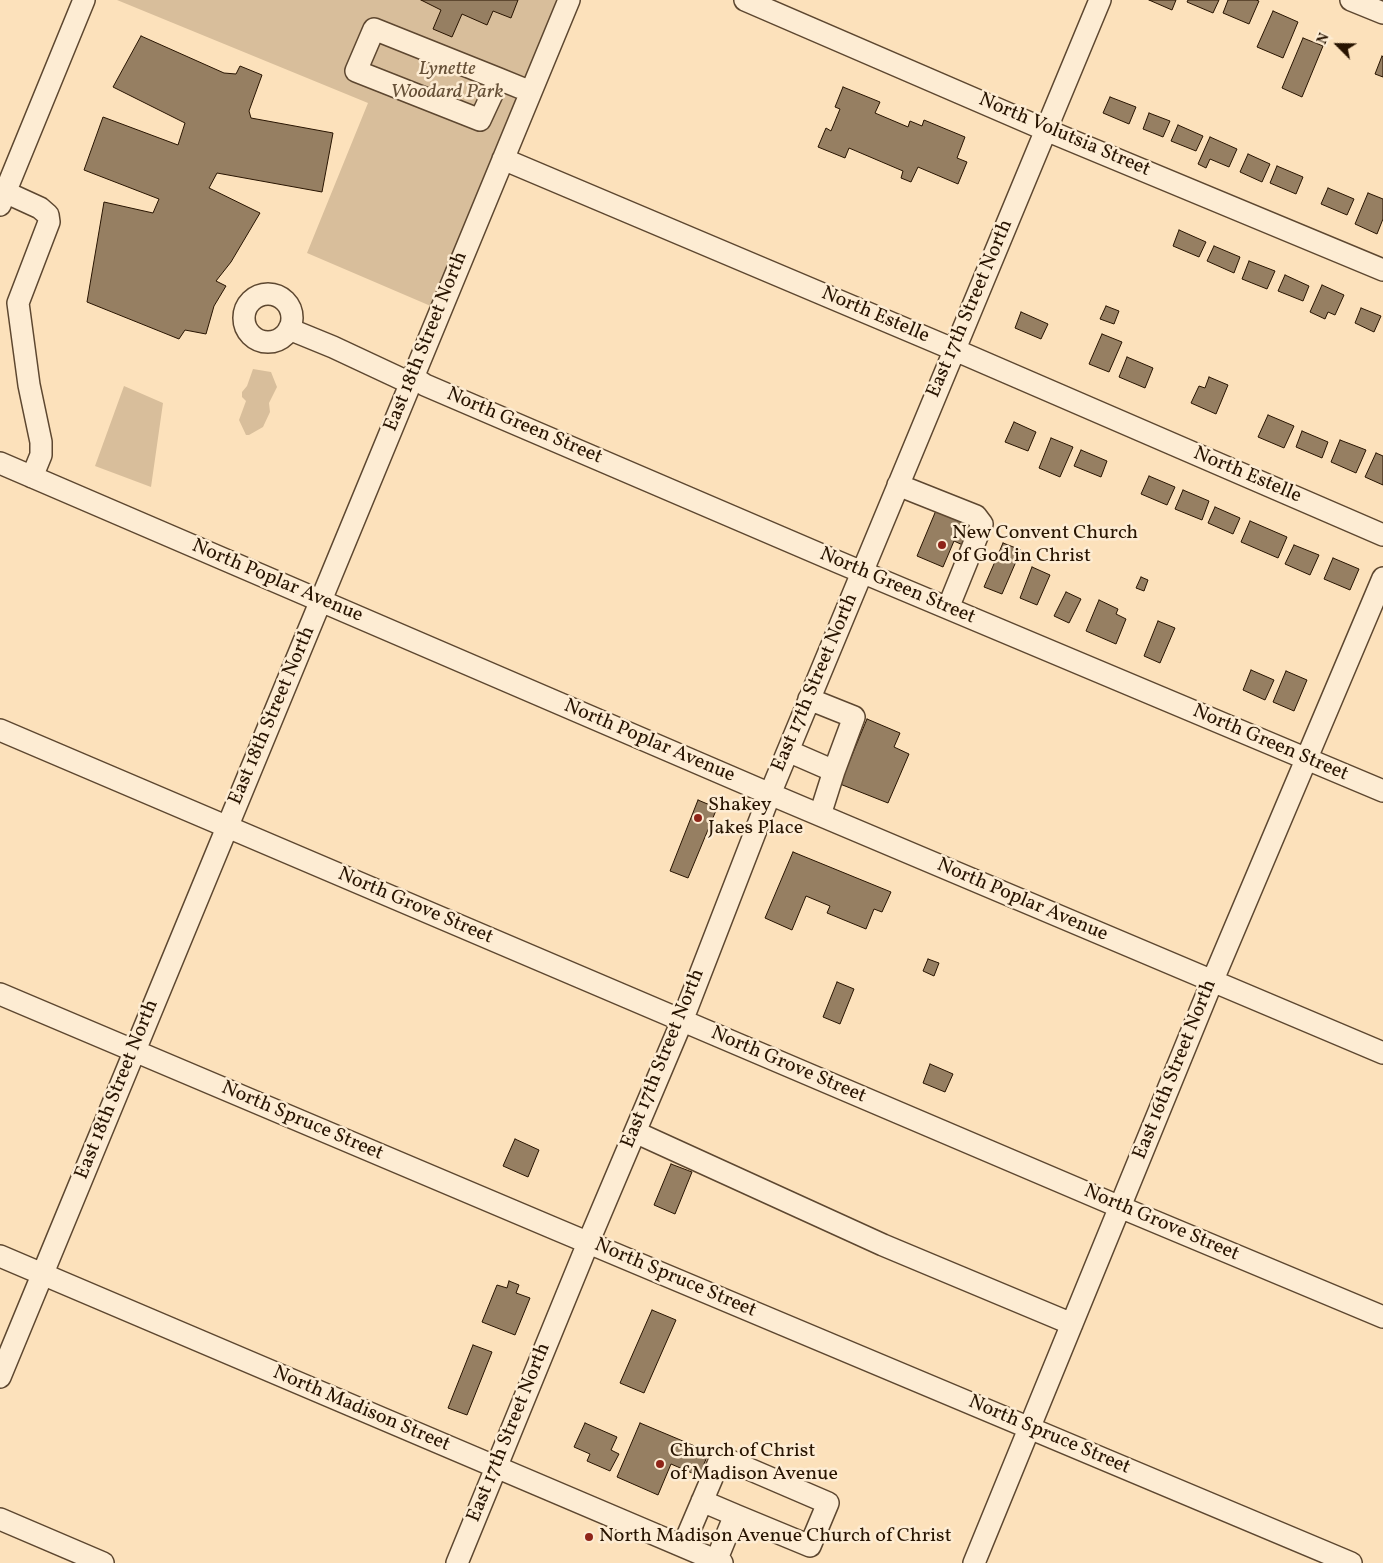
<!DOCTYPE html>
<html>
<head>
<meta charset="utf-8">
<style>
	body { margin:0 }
	#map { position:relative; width:1383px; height:1563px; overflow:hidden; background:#fce1bb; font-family:Vollkorn,serif }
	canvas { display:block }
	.north { position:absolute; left:1313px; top:20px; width:50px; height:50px; -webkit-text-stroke:4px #fdecd3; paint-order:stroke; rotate:293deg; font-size:14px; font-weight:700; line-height:20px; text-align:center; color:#281401 }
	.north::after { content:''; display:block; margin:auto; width:18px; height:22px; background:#281401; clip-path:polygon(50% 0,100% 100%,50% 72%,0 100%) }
</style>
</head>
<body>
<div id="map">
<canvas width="1383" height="1563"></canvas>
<div class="north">N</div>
</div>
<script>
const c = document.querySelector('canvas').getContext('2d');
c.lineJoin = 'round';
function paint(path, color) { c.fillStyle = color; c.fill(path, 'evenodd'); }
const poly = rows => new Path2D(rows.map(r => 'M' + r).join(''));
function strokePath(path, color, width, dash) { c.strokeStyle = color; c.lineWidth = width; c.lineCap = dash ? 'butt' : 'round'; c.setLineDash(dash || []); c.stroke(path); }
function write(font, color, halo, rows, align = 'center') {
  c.font = font + ' Vollkorn,serif'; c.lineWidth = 5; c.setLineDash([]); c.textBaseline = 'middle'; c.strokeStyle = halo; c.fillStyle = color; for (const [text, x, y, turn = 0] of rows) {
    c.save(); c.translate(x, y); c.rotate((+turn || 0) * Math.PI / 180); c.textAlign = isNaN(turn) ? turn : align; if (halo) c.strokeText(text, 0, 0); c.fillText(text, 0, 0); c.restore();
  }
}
const green = poly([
	[117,0,569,0,440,310,307,253,368,103],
	[253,369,271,372,277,387,269,403,270,412,263,427,249,435,246,435,239,420,246,401,242,397,242,392,247,386],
	[124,386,163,403,151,487,95,466]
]);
const building = poly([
	[421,0,518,0,511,18,493,11,487,25,462,14,452,37,433,29,441,10,421,0],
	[1149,0,1176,0,1172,10,1149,0],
	[1188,0,1219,0,1213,13,1187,2,1188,0],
	[1228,0,1256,0,1259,1,1249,24,1223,13,1228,0],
	[1273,11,1298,22,1283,58,1257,47,1273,11],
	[141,36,224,73,236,74,240,66,262,75,249,111,251,118,333,133,322,192,217,173,209,188,260,213,231,262,216,281,226,286,214,306,206,334,185,330,179,339,87,302,104,202,153,213,159,199,84,170,103,117,178,145,185,123,113,87,141,36],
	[1303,38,1323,46,1302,97,1282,88,1303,38],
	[1382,56,1383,57,1383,77,1375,74,1382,56],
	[843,87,880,102,875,113,908,127,910,121,922,126,924,120,965,137,957,158,967,162,958,184,918,167,911,182,901,178,903,171,849,148,845,158,818,147,826,128,831,131,840,109,835,107,843,87],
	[1110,97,1136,107,1129,124,1103,113,1110,97],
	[1149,113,1170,121,1163,137,1143,129,1149,113],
	[1178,125,1203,136,1196,151,1171,141,1178,125],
	[1210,137,1237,149,1229,167,1210,159,1206,168,1198,164,1210,137],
	[1248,154,1270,164,1262,182,1240,172,1248,154],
	[1277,166,1303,177,1296,194,1270,183,1277,166],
	[1328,188,1354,199,1347,215,1321,204,1328,188],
	[1368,193,1383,199,1383,219,1377,234,1355,224,1368,193],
	[1179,230,1206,242,1199,257,1173,246,1179,230],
	[1214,246,1240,257,1234,273,1207,261,1214,246],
	[1249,261,1275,271,1267,289,1242,279,1249,261],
	[1285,275,1309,286,1303,301,1278,291,1285,275],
	[1322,285,1344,295,1335,315,1328,312,1325,319,1310,312,1322,285],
	[1106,306,1119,311,1114,324,1100,319,1106,306],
	[1361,308,1381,316,1374,332,1355,323,1361,308],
	[1021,312,1048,324,1041,339,1015,328,1021,312],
	[1102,334,1122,342,1109,372,1089,364,1102,334],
	[1127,357,1153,368,1145,388,1119,377,1127,357],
	[1209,377,1228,385,1216,414,1191,403,1199,386,1205,388,1209,377],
	[1268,415,1294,426,1284,448,1258,437,1268,415],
	[1014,422,1036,432,1028,451,1005,442,1014,422],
	[1302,431,1328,442,1322,458,1296,447,1302,431],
	[1051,438,1073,447,1060,477,1039,468,1051,438],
	[1340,440,1366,450,1356,473,1331,462,1340,440],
	[1081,450,1107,461,1101,477,1074,466,1081,450],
	[1376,453,1383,456,1383,485,1365,477,1376,453],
	[1149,476,1175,487,1167,505,1141,494,1149,476],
	[1183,490,1209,501,1202,520,1175,509,1183,490],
	[1215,507,1240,518,1233,534,1208,523,1215,507],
	[937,508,974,524,965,546,954,541,943,567,917,556,937,508],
	[1250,521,1287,537,1278,558,1241,542,1250,521],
	[1003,543,1021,550,1002,594,984,587,1003,543],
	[1294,545,1319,555,1310,575,1285,564,1294,545],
	[1333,558,1359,569,1350,590,1324,579,1333,558],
	[1032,567,1050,575,1037,605,1020,598,1032,567],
	[1141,577,1148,580,1144,591,1136,588,1141,577],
	[1066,592,1081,599,1069,623,1054,616,1066,592],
	[1099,600,1118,609,1116,614,1126,619,1116,644,1086,631,1099,600],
	[1158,621,1175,628,1160,663,1144,656,1158,621],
	[1251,670,1274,680,1265,700,1243,690,1251,670],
	[1286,671,1307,680,1294,711,1273,702,1286,671],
	[867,719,900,733,894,747,909,754,888,803,840,784,867,719],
	[698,800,717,808,688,878,670,871,698,800],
	[793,852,891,892,882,912,874,909,866,929,827,913,830,906,806,896,792,930,765,918,793,852],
	[928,959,939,963,934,976,923,971,928,959],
	[837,982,854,989,840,1024,823,1017,837,982],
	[930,1064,953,1074,945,1092,923,1083,930,1064],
	[515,1139,539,1150,528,1177,503,1166,515,1139],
	[671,1164,692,1172,675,1214,654,1205,671,1164],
	[509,1281,519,1285,516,1293,530,1298,515,1335,482,1322,497,1285,507,1288,509,1281],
	[652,1310,676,1320,644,1393,620,1383,652,1310],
	[473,1345,492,1352,467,1415,448,1408,473,1345],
	[585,1423,617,1437,611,1450,619,1454,610,1471,587,1461,590,1454,574,1447,585,1423],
	[640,1423,709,1452,699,1476,671,1464,658,1495,617,1477,640,1423]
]);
const minor = poly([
	[745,0,1046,130,1383,270],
	[1351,0,1383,13],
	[499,79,480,120,356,71,374,29,499,79,531,92],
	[503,159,955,350,1383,535],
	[5,192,40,208,48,215,49,222,18,303,29,385,41,442,41,455,32,477],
	[0,205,84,0],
	'244 318a24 24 0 1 1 48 0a24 24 0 1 1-48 0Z',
	[289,329,333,347,410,383],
	[413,377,425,385,838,562,1383,791],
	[0,463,770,794,1383,1053],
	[898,485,976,516,982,524,948,608],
	[0,730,1120,1207,1383,1317],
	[788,751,834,771,854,717,809,699],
	[820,815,834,771],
	[0,994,558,1230,1351,1563],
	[635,1132,883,1245,1072,1324],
	[0,1256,722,1563],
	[0,1377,569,0],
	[702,1501,735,1515],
	[0,1519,103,1563],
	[683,1546,721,1457,828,1503,810,1546,735,1515,716,1561],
	[457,1563,588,1243,682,1021,770,794,1100,0],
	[974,1563,1212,982,1383,578]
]);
const markers = [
	[942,545,5,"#8f2418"],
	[698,818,5,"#8f2418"],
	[660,1464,5,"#8f2418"],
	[589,1537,5,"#8f2418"]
];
const parkNames = [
	["Lynette",447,70],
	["Woodard Park",447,93]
];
const streetNames = [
	["North Volutsia Street",1064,136,23],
	["East 17th Street North",971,309,-67],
	["North Estelle",875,316,23],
	["East 18th Street North",427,342,-68],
	["North Green Street",524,427,23],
	["North Estelle",1247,476,23],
	["North Poplar Avenue",277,582,23],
	["North Green Street",897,587,23],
	["East 17th Street North",816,683,-67],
	["East 18th Street North",273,716,-67],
	["North Poplar Avenue",649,742,23],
	["North Green Street",1270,744,23],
	["North Poplar Avenue",1022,901,23],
	["North Grove Street",415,907,23],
	["East 17th Street North",664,1059,-68],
	["North Grove Street",788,1066,23],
	["East 16th Street North",1176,1070,-68],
	["East 18th Street North",118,1090,-68],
	["North Spruce Street",302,1122,23],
	["North Grove Street",1161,1224,23],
	["North Spruce Street",675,1279,23],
	["North Madison Street",361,1410,23],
	["East 17th Street North",510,1433,-68],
	["North Spruce Street",1049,1436,23]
];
const poiNames = [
	["New Convent Church",952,534],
	["of God in Christ",952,557],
	["Shakey",708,806],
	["Jakes Place",708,829],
	["Church of Christ",670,1452],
	["of Madison Avenue",670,1475],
	["North Madison Avenue Church of Christ",599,1537]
];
paint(green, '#d8be9b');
paint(building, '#967f62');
strokePath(building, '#281401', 1);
strokePath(minor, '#5d4730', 24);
strokePath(minor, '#fdecd3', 21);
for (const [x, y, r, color] of markers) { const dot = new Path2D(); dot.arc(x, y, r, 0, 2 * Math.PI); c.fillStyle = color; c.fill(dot); strokePath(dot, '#fdecd3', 2); }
write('italic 20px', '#665037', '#fdecd3', parkNames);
write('20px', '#281401', '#fdecd3', streetNames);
write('20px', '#281401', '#fdecd3', poiNames, 'left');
</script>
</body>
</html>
